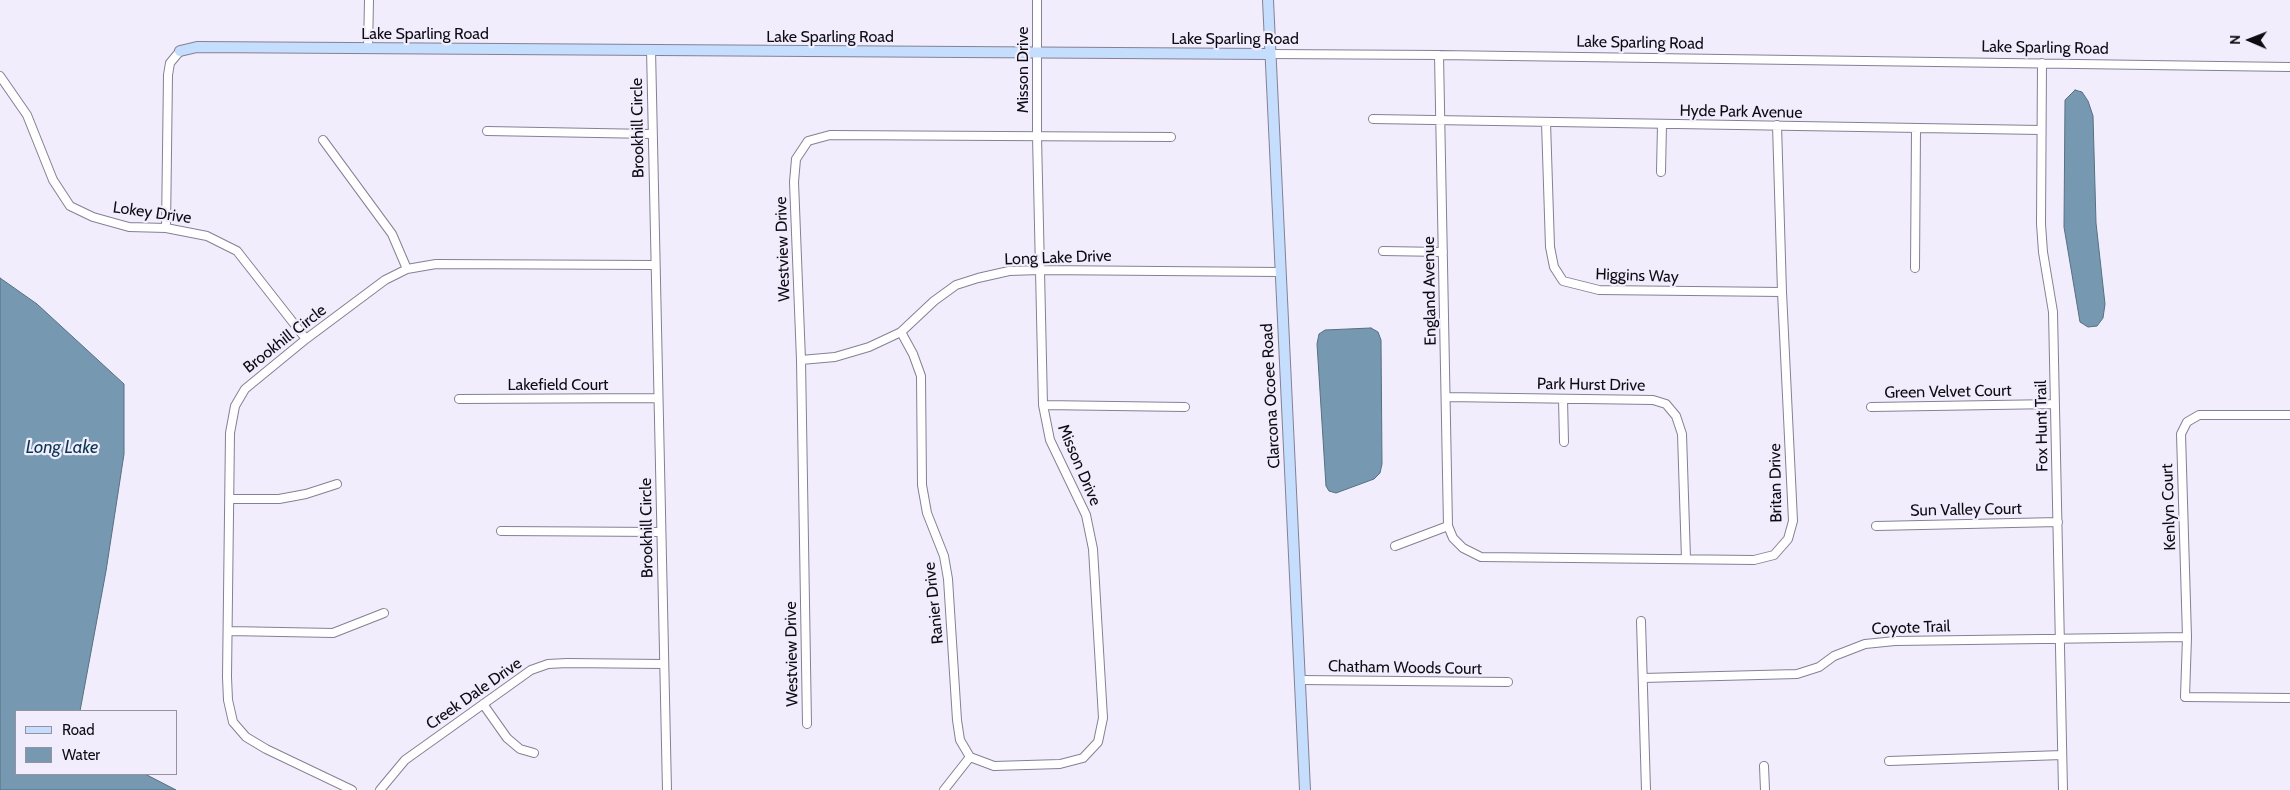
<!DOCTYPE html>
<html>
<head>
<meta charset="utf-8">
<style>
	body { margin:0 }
	#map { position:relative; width:2290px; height:790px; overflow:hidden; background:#f1edfd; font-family:Cabin,sans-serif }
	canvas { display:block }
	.legend { position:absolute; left:15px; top:710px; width:162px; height:65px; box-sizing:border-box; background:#f1edfd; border:1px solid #96939f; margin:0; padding:6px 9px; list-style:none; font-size:15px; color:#0e0c13 }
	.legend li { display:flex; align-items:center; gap:10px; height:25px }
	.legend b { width:25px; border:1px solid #96939f }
	.north { position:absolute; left:2225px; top:15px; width:50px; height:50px; -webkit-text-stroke:4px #f1edfd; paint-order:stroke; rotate:271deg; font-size:14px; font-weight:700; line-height:20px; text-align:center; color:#0e0c13 }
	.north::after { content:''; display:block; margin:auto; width:18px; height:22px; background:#0e0c13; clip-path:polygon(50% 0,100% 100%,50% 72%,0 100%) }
</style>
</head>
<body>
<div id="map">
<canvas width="2290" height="790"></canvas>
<ul class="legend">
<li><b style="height:6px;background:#c5defd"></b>Road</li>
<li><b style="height:14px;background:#7699b1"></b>Water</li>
</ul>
<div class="north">N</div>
</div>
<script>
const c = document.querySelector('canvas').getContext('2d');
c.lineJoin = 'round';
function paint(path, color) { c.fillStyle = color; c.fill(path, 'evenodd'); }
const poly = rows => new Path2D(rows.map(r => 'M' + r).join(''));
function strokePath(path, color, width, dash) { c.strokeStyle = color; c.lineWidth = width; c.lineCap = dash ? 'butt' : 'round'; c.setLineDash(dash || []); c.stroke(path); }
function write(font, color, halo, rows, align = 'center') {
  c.font = font + ' Cabin,sans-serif'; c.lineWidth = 4.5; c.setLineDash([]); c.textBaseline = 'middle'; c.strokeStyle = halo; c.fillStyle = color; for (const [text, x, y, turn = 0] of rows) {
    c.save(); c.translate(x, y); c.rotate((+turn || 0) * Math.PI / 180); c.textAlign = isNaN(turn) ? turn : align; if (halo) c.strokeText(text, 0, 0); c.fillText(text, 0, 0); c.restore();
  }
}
const water = poly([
	[2075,90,2082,92,2088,101,2093,116,2096,223,2105,304,2103,318,2097,326,2088,327,2080,322,2064,227,2065,100,2075,90],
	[0,278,37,304,124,384,124,454,106,571,80,711,16,711,16,774,145,774,176,790,0,790,0,278],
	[1371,328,1378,332,1381,340,1382,464,1380,473,1374,479,1336,493,1329,491,1326,486,1317,344,1319,334,1325,330,1371,328]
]);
const street = poly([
	[368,49,369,0],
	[651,49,667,790],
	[1269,54,1439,55,2290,67],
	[1439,55,1448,526,1453,538,1463,548,1481,557,1754,560,1774,555,1788,539,1793,521,1782,292,1777,125],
	[2042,63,2041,224,2043,252,2053,312,2063,790],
	[0,76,27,115,53,180,70,206,93,217,129,227,166,228,207,236,237,251,306,339],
	[1373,119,2041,130],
	[1546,122,1550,247,1554,267,1563,281,1599,290,1782,292],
	[487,131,651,134],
	[323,140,392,234,407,269],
	[1661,172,1662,124],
	[166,228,168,75,170,63,180,51],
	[1383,251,1443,252],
	[1915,268,1916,129],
	[901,332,913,354,921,376,922,485,927,513,944,556,948,579,957,720,960,740,970,757],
	[801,360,835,357,869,347,901,332,934,301,956,285,978,278,1009,271,1040,270,1280,272],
	[1446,397,1653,400,1666,404,1676,416,1682,434,1686,559],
	[459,399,658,398],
	[1563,399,1564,442],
	[1043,405,1185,407],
	[1871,407,2055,404],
	[2290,415,2199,415,2187,422,2181,434,2187,637,2185,697,2290,698],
	[230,499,279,499,306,494,337,484],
	[1876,526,2058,522],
	[501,531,661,532],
	[1395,546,1448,526],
	[1641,621,1646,790],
	[229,631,333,633,384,613],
	[1643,678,1797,674,1819,667,1834,656,1865,644,1895,641,2187,637],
	[1300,680,1508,682],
	[483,704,507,738,520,749,534,753],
	[807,724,801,360,794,182,796,159,808,141,830,135,1171,137],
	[970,757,994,766,1060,764,1083,758,1098,742,1103,718,1093,549,1086,515,1050,440,1043,405,1037,136,1037,0],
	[1889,761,2062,755],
	[1764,766,1765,790],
	[352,790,266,749,246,737,233,722,228,700,227,677,230,433,235,406,245,389,306,339,385,280,407,269,436,264,654,265],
	[380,790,405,760,531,670,548,664,567,663,663,664],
	[944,790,970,757]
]);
const secondary = poly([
	[1268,0,1305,790],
	[180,51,197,47,1269,54]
]);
const streetNames = [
	["Lake Sparling Road",425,34],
	["Lake Sparling Road",830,37],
	["Lake Sparling Road",1235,39],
	["Lake Sparling Road",1640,43,1],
	["Lake Sparling Road",2045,48,1],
	["Misson Drive",1023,70,-90],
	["Hyde Park Avenue",1741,112,1],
	["Brookhill Circle",638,128,-91],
	["Lokey Drive",152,213,8],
	["Westview Drive",783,249,-92],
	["Long Lake Drive",1058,258,-2],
	["Higgins Way",1637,276,2],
	["England Avenue",1430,291,-91],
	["Brookhill Circle",285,339,-38],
	["Lakefield Court",558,385],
	["Park Hurst Drive",1591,385,1],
	["Green Velvet Court",1948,392,-1],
	["Clarcona Ocoee Road",1271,396,-93],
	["Fox Hunt Trail",2042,426,-91],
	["Misson Drive",1079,465,67],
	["Britan Drive",1776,483,-91],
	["Kenlyn Court",2169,507,-92],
	["Sun Valley Court",1966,510,-1],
	["Brookhill Circle",647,528,-91],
	["Ranier Drive",934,603,-96],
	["Coyote Trail",1911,628,-2],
	["Westview Drive",792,654,-91],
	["Chatham Woods Court",1405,668,1],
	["Creek Dale Drive",474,694,-35]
];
const waterNames = [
	["Long Lake",62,448]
];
paint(water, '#7699b1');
strokePath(water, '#576f82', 1);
strokePath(street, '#858093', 10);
strokePath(secondary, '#858093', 12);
strokePath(street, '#fff', 8);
strokePath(secondary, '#c5defd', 10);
write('16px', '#0e0c13', '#f1edfd', streetNames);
write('italic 18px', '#083751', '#f1edfd', waterNames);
</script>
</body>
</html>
